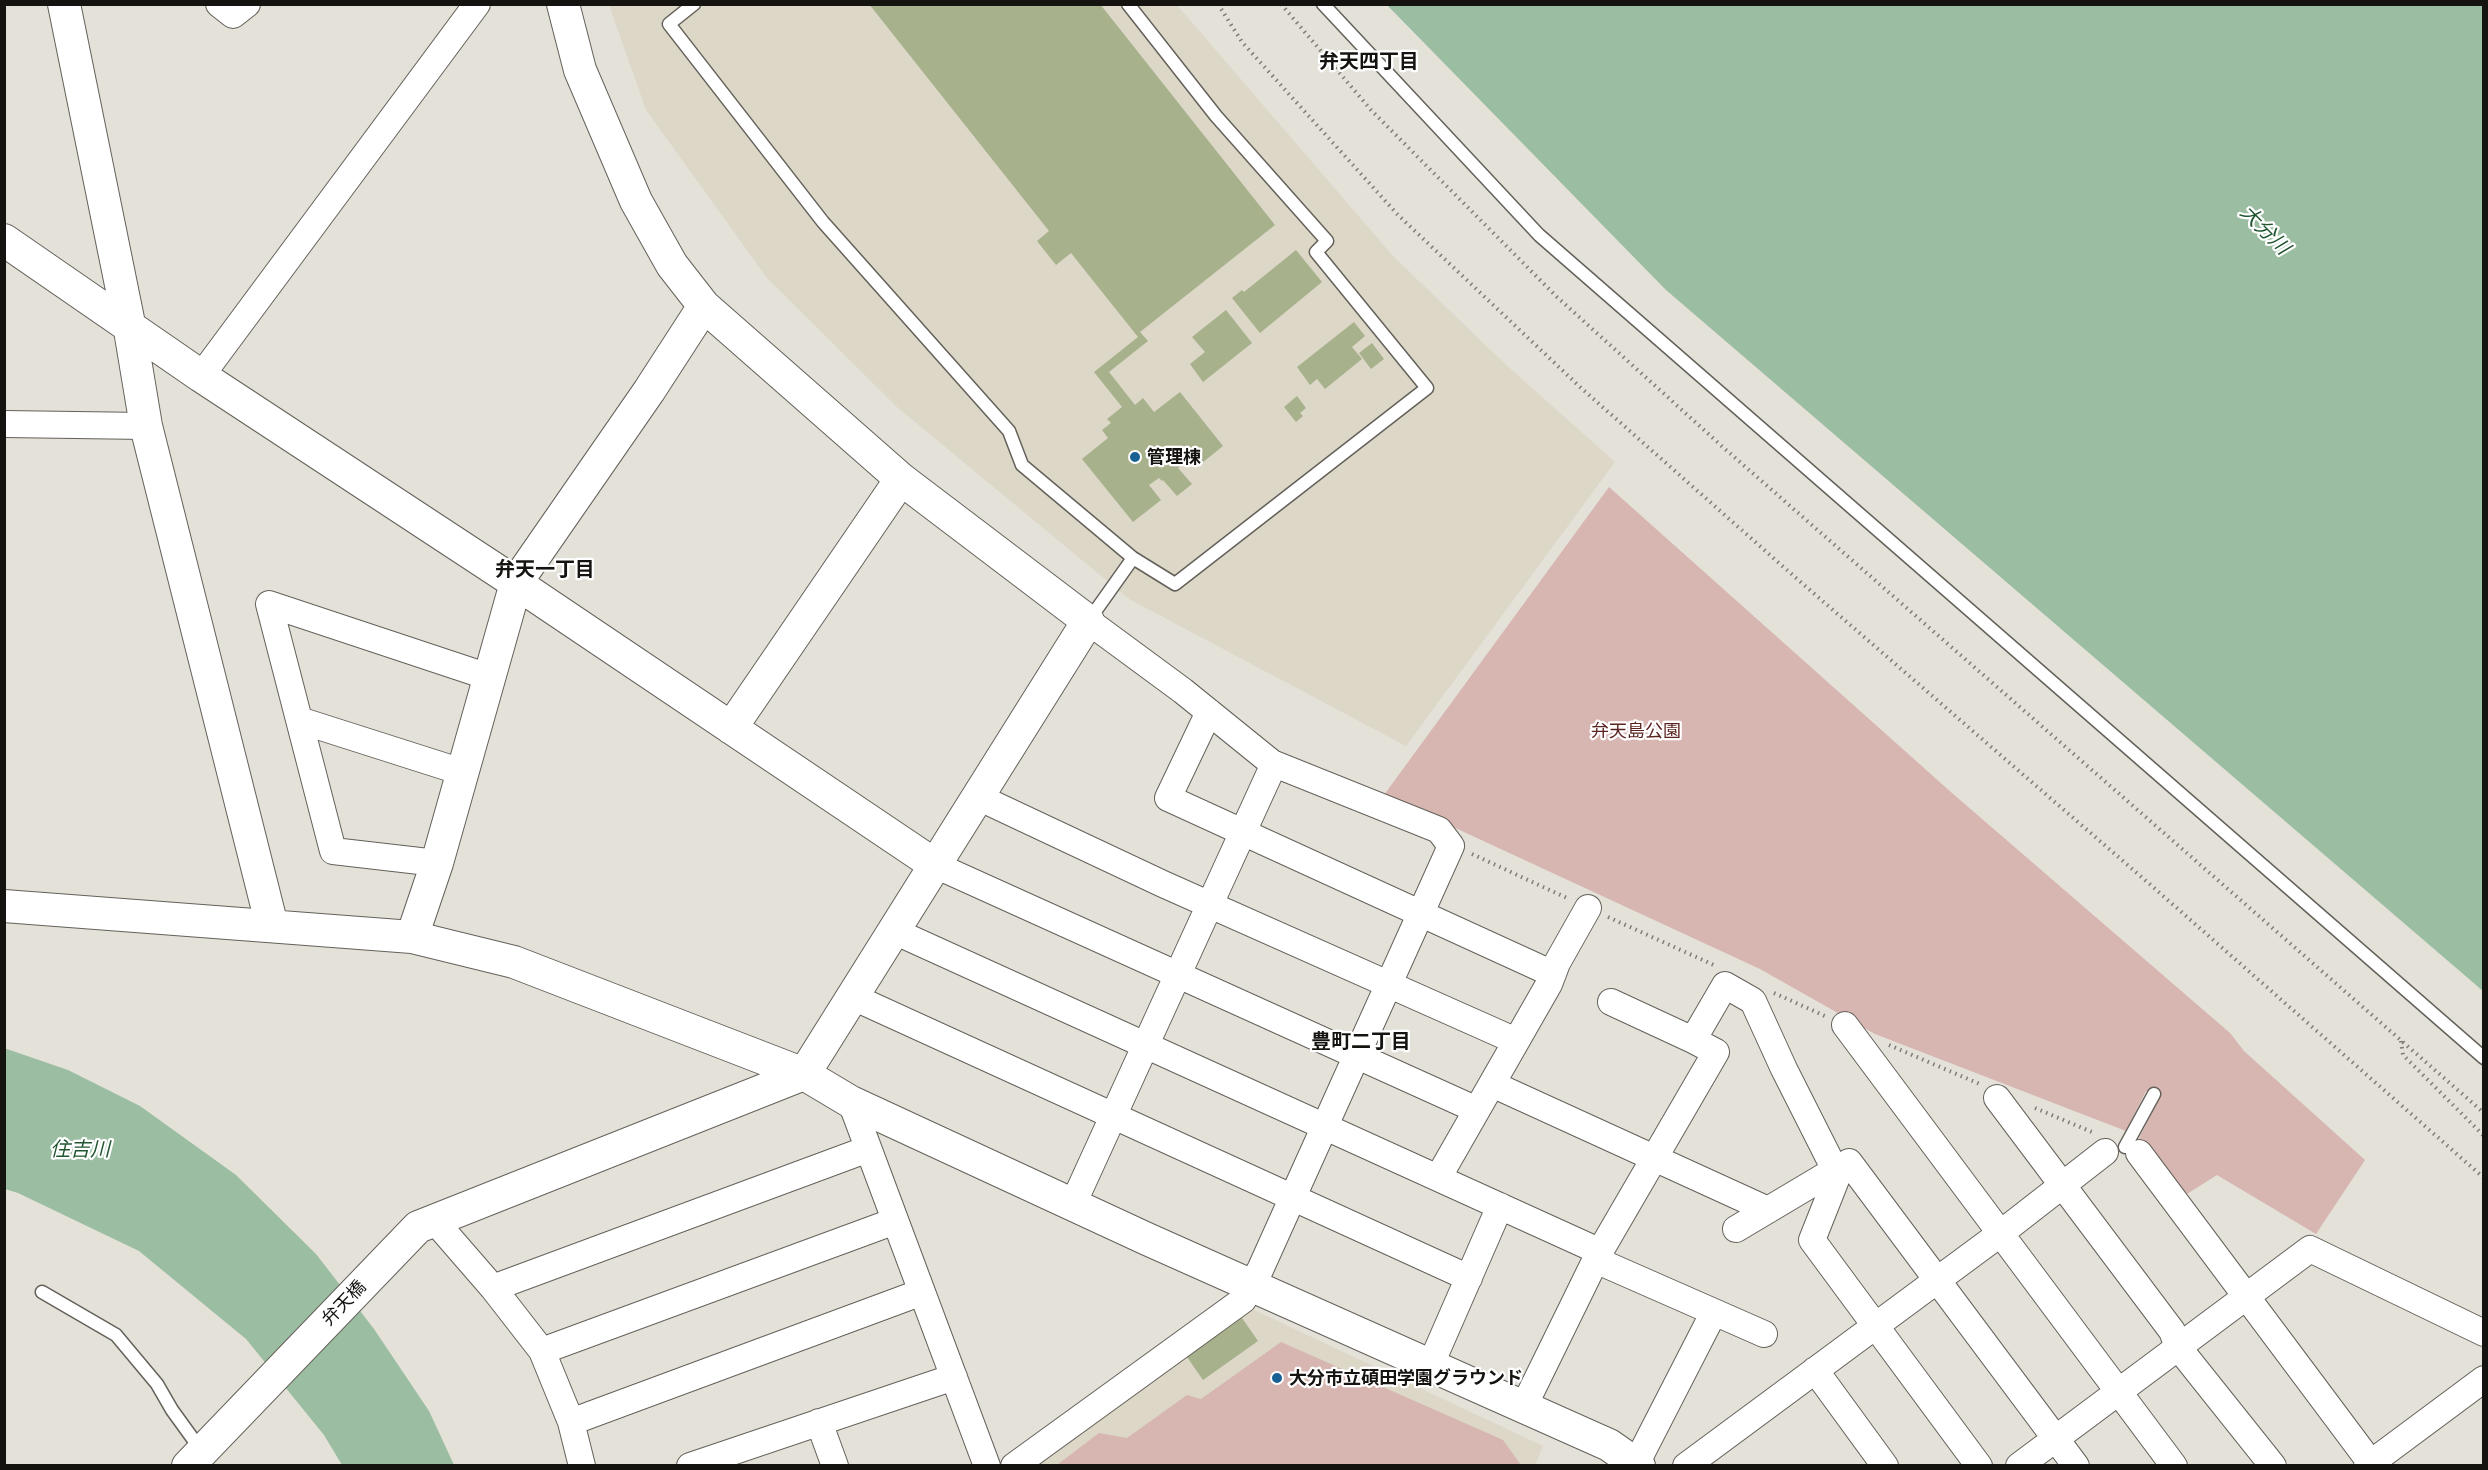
<!DOCTYPE html>
<html>
<head>
<meta charset="utf-8">
<style>
	body { margin:0 }
	#map { position:relative; width:2488px; height:1470px; overflow:hidden; background:#e4e1d9; font-family:"Golos Text",sans-serif }
	canvas { display:block }
	.frame { position:absolute; inset:0; border:6px solid #141310; pointer-events:none }
</style>
</head>
<body>
<div id="map">
<canvas width="2488" height="1470"></canvas>
<div class="frame"></div>
</div>
<script>
const c = document.querySelector('canvas').getContext('2d');
c.lineJoin = 'round';
function paint(path, color) { c.fillStyle = color; c.fill(path, 'evenodd'); }
const poly = rows => new Path2D(rows.map(r => 'M' + r).join(''));
function strokePath(path, color, width, dash) { c.strokeStyle = color; c.lineWidth = width; c.lineCap = dash ? 'butt' : 'round'; c.setLineDash(dash || []); c.stroke(path); }
function write(font, color, halo, rows, align = 'center') {
  c.font = font + ' "Golos Text","Noto Sans JP",sans-serif'; c.lineWidth = 4.5; c.setLineDash([]); c.textBaseline = 'middle'; c.strokeStyle = halo; c.fillStyle = color; for (const [text, x, y, turn = 0] of rows) {
    c.save(); c.translate(x, y); c.rotate((+turn || 0) * Math.PI / 180); c.textAlign = isNaN(turn) ? turn : align; if (halo) c.strokeText(text, 0, 0); c.fillText(text, 0, 0); c.restore();
  }
}
const built = poly([
	[609,5,1177,5,1393,256,1503,362,1615,462,1406,746,1129,599,898,408,767,278,646,110],
	[1252,1309,1543,1446,1535,1466,1035,1466]
]);
const green = poly([
	[1609,487,1952,793,2230,1033,2244,1051,2365,1160,2316,1234,2217,1175,2187,1194,2139,1138,2160,1097,2146,1091,2126,1131,1875,1034,1760,969,1384,795],
	[1281,1342,1503,1440,1521,1465,1057,1465,1099,1433,1127,1438,1187,1395,1201,1399]
]);
const water = poly([
	[1387,5,2483,5,2483,991,1666,290],
	[4,1048,68,1070,140,1106,236,1175,316,1254,374,1329,429,1411,454,1465,342,1465,324,1435,246,1339,139,1251,18,1193,5,1189]
]);
const building = poly([
	[869,4,1100,4,1275,225,1140,332,1148,341,1109,372,1135,405,1143,398,1154,412,1180,392,1223,446,1197,467,1187,455,1182,460,1184,463,1178,468,1192,484,1177,496,1163,480,1162,481,1159,478,1149,485,1161,500,1133,522,1082,459,1108,438,1102,430,1111,423,1107,419,1122,407,1094,372,1138,337,1071,253,1056,265,1037,241,1049,231],
	[1296,250,1322,282,1260,333,1232,298,1242,290,1244,292],
	[1226,310,1252,343,1203,382,1190,364,1205,352,1192,337],
	[1354,322,1365,336,1352,347,1362,359,1325,389,1317,379,1310,385,1297,367],
	[1372,343,1384,359,1371,369,1359,353],
	[1297,396,1306,408,1300,413,1303,416,1296,422,1284,407],
	[1242,1318,1258,1341,1203,1380,1187,1357]
]);
const path = poly([
	[1218,4,1242,42,1398,215,1580,387,1796,578,2153,887,2484,1178],
	[1281,4,1371,110,1557,297,1725,449,2484,1113],
	[1472,854,1569,899],
	[1608,917,1716,966],
	[1774,993,1825,1016],
	[2401,1041,2403,1055,2484,1136],
	[1889,1045,1982,1085],
	[2035,1108,2092,1132]
]);
const service = poly([
	[694,4,669,24,823,222,1009,431,1022,465,1133,558,1089,620],
	[1128,4,1216,116,1327,241,1316,252,1427,388,1175,584,1133,558],
	[1323,4,1539,235,2484,1058],
	[2125,1147,2154,1094],
	[42,1292,116,1335,157,1384,172,1410,201,1450]
]);
const minor = poly([
	[219,4,233,15,247,4],
	[201,376,477,4],
	[4,424,146,426],
	[1209,712,1168,798,1553,974],
	[299,720,462,772],
	[978,797,1163,884,1516,1041],
	[437,863,333,851,269,604,489,677],
	[935,865,1477,1110],
	[894,931,1592,1248,1607,1265,1764,1334],
	[853,997,1469,1278],
	[1611,1002,1693,1040],
	[1845,1025,2174,1466],
	[1492,1084,1768,1210],
	[1997,1098,2172,1331,2178,1347,2273,1466],
	[851,1102,987,1466],
	[2139,1153,2373,1466],
	[1438,1178,1549,984,1557,963,1588,908],
	[1073,1204,1274,764],
	[434,1220,493,1288,542,1351,571,1422,582,1466],
	[1736,1229,1835,1170,1837,1177,1812,1240,1979,1466],
	[493,1288,868,1149],
	[542,1351,895,1221],
	[1431,1364,1500,1206],
	[1815,1370,1885,1466],
	[1524,1406,1598,1255,1716,1052,1693,1040,1725,985,1753,1001,1784,1069,1835,1170,1849,1162,2076,1466],
	[571,1422,922,1292],
	[819,1422,835,1466],
	[1636,1464,1714,1312],
	[690,1466,954,1377],
	[1014,1466,1243,1300,1260,1270,1451,846,1439,830,1272,763,1183,691,1088,621],
	[1686,1466,2001,1233,2105,1152],
	[2019,1466,2310,1249,2484,1333],
	[2367,1466,2484,1379]
]);
const tertiary = poly([
	[64,4,129,324,146,426,272,926],
	[4,240,201,376,516,583,935,865],
	[731,728,901,479],
	[4,906,412,937,514,962,804,1074,851,1102,1147,1239,1609,1445,1639,1466],
	[412,937,437,863,516,583,649,391,704,306],
	[188,1466,418,1227,804,1074,1088,621,901,479,704,306,672,265,636,201,580,70,563,4]
]);
const markers = [
	[1135,457,6,"#176195"],
	[1277,1378,6,"#176195"]
];
const poiNames = [
	["管理棟",1147,457],
	["大分市立碩田学園グラウンド",1289,1378]
];
const parkNames = [
	["弁天島公園",1636,731]
];
const streetNames = [
	["弁天橋",344,1303,-46]
];
const neighbourhoodNames = [
	["弁天四丁目",1369,62],
	["弁天一丁目",545,570],
	["豊町二丁目",1361,1042]
];
const waterNames = [
	["大分川",2265,230,45],
	["住吉川",80,1150]
];
paint(built, '#ddd7c8');
paint(green, '#d7b5b1');
paint(water, '#9bbda2');
paint(building, '#a7b18b');
strokePath(service, '#64615a', 15);
strokePath(minor, '#64615a', 28);
strokePath(tertiary, '#64615a', 34);
strokePath(path, '#7f7d78', 4, [1.5, 4.5]);
strokePath(service, '#fff', 12);
strokePath(minor, '#fff', 26);
strokePath(tertiary, '#fff', 32);
for (const [x, y, r, color] of markers) { const dot = new Path2D(); dot.arc(x, y, r, 0, 2 * Math.PI); c.fillStyle = color; c.fill(dot); strokePath(dot, '#fff', 2); }
write('bold 18px', '#141310', '#fff', poiNames, 'left');
write('18px', '#5c2421', '#fff', parkNames);
write('18px', '#141310', '#fff', streetNames);
write('bold 20px', '#141310', '#fff', neighbourhoodNames);
write('italic 20px', '#205530', '#fff', waterNames);
</script>
</body>
</html>
